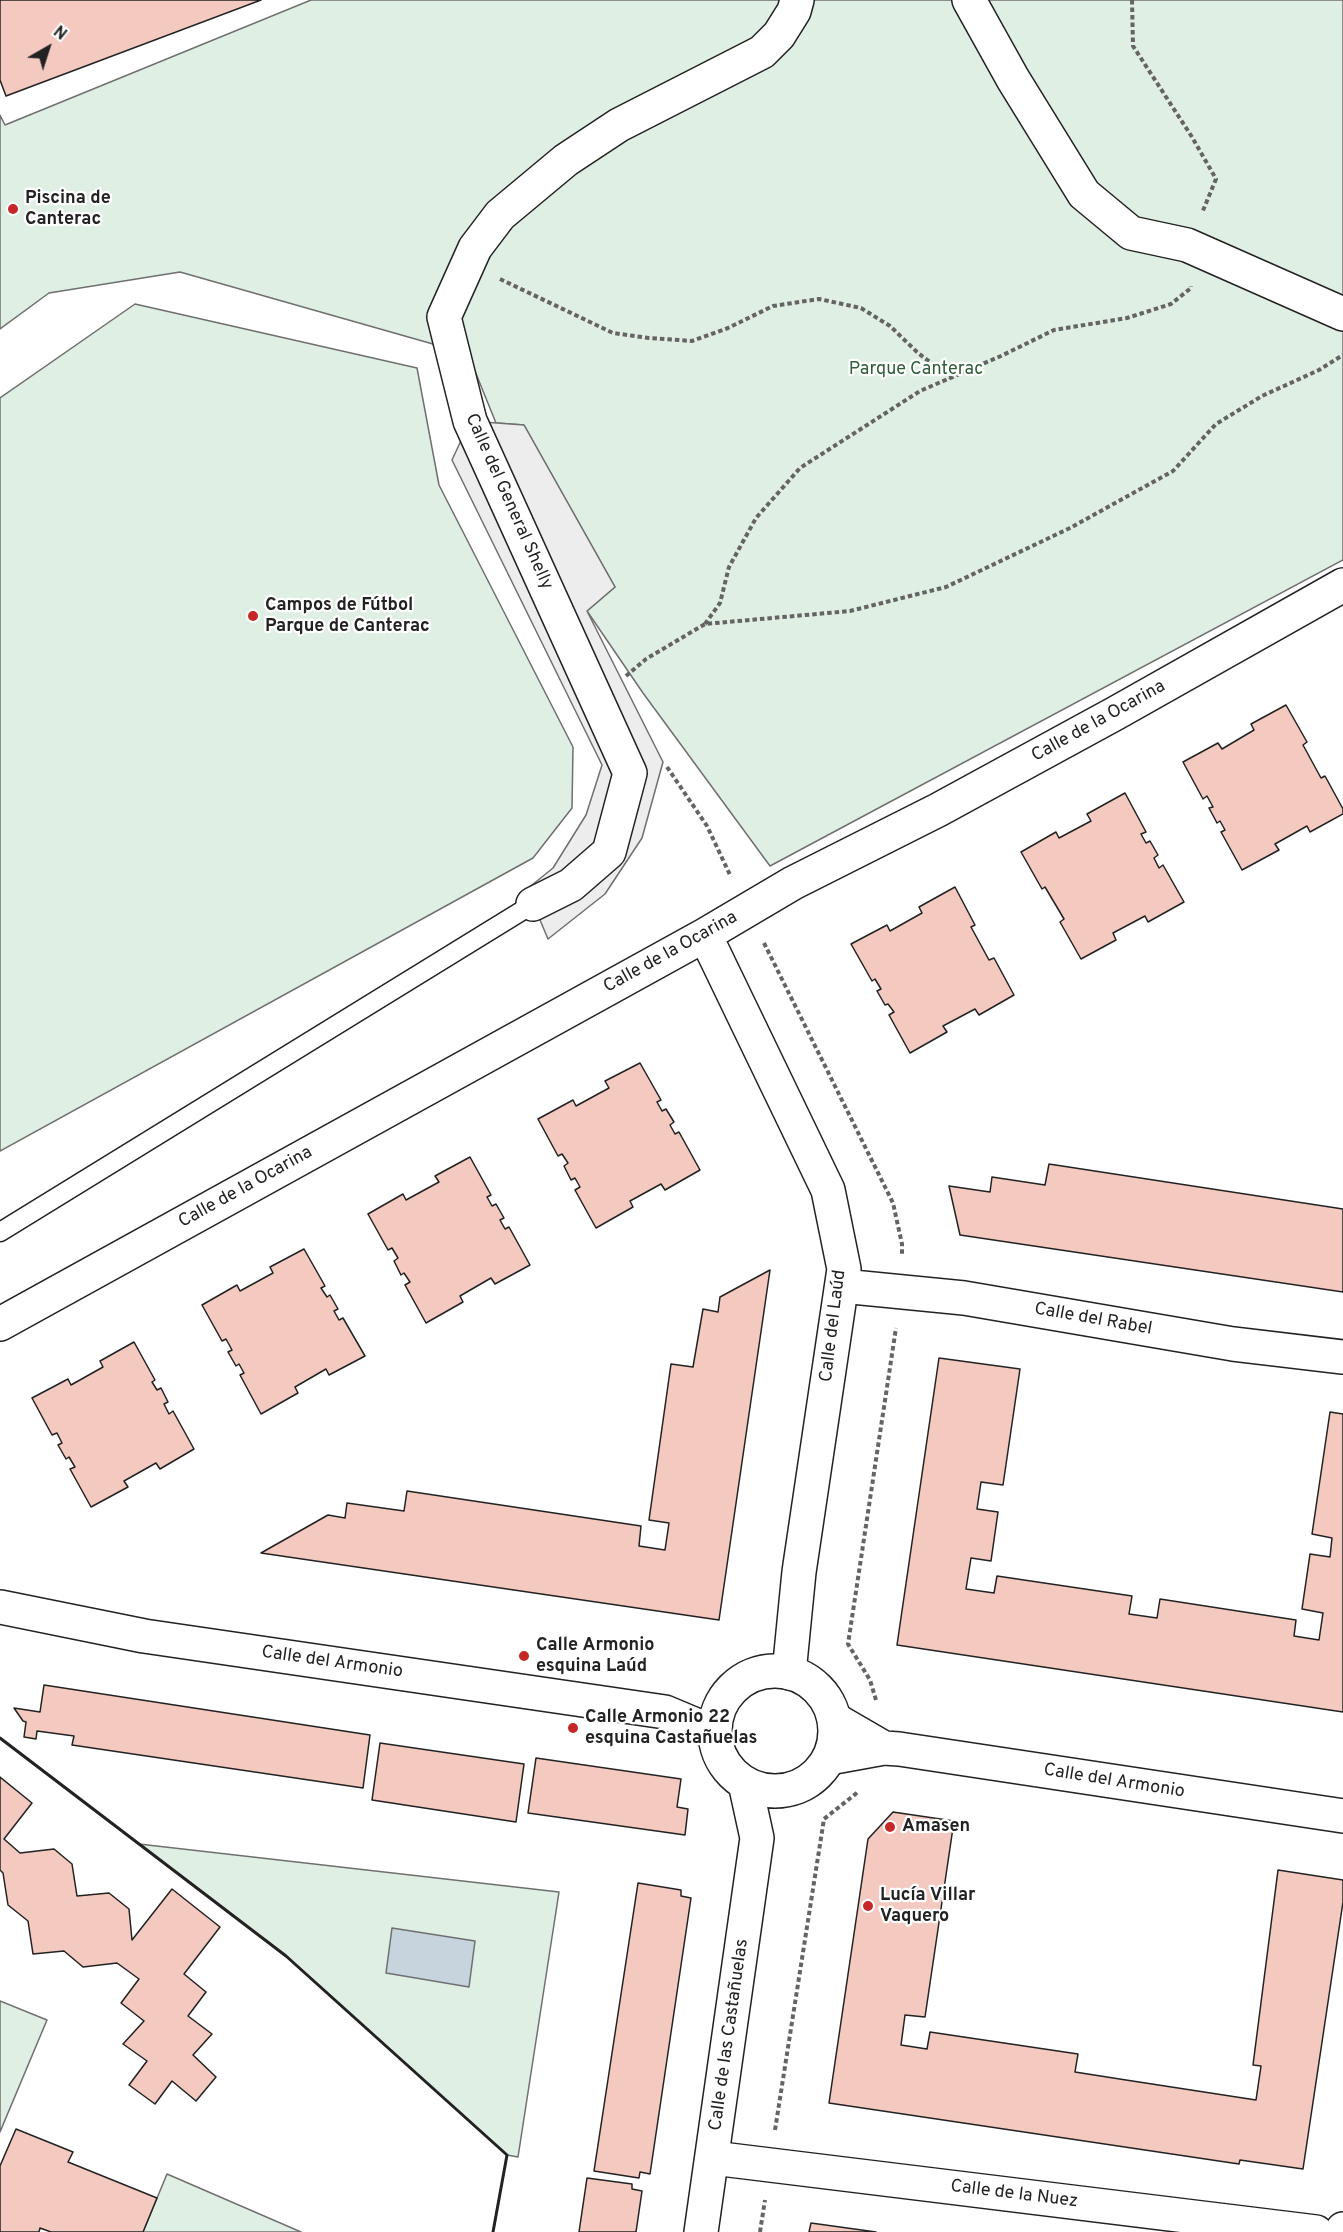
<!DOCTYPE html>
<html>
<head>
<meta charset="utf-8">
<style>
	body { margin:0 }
	#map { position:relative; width:1343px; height:2232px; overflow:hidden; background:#fff; font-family:Overpass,sans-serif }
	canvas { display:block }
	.north { position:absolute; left:18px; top:18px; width:60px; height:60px; -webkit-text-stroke:4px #fff; paint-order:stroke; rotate:39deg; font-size:16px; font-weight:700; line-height:24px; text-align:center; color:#222 }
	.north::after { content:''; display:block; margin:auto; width:21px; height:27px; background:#222; clip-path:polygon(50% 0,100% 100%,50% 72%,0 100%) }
</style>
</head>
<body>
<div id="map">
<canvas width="1343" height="2232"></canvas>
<div class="north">N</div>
</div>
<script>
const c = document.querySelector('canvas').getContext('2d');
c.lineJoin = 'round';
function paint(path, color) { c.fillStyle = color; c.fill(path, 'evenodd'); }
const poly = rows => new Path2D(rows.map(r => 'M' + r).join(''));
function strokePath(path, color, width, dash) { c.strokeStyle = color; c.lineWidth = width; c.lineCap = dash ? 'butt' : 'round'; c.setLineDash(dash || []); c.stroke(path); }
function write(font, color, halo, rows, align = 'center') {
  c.font = font + ' Overpass,sans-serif'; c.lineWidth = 4.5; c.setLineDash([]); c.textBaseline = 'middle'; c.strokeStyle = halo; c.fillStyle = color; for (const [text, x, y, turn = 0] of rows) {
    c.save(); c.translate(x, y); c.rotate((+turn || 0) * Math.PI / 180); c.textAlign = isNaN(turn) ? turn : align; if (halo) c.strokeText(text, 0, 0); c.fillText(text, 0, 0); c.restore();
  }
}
const green = poly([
	[311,0,1343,0,1343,560,770,866,643,693,587,611,615,587,524,425,496,423,468,354,180,272,49,293,0,329,0,115,5,125,311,0],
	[135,304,417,368,439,485,573,747,572,808,533,858,0,1151,0,398,135,304],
	[139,1844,559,1892,518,2157,507,2155,286,1956,139,1844],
	[0,2001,47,2020,0,2132,0,2001],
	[167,2174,301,2232,143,2232,167,2174]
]);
const parking = poly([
	[470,421,524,425,615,587,587,611,663,762,642,838,605,894,548,939,527,889,553,868,586,815,602,765,452,460,470,421]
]);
const water = poly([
	[392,1928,475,1941,469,1987,386,1973,392,1928]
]);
const building = poly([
	[0,0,261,0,6,96,0,80,0,0],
	[1286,705,1307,742,1303,745,1321,778,1325,776,1343,809,1343,814,1310,832,1307,826,1275,844,1279,850,1242,870,1221,832,1225,830,1220,821,1217,823,1209,808,1213,807,1207,796,1203,799,1183,762,1218,743,1222,749,1254,730,1251,724,1286,705],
	[1125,793,1146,832,1141,834,1146,843,1150,841,1158,855,1154,858,1159,868,1163,865,1184,902,1148,922,1145,916,1113,933,1116,940,1081,959,1060,922,1064,919,1045,887,1042,889,1021,852,1056,832,1059,838,1091,821,1087,814,1125,793],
	[955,887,975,925,971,927,989,960,994,958,1014,995,979,1015,975,1009,943,1026,947,1032,910,1053,889,1015,894,1012,888,1004,885,1005,877,991,881,989,875,979,872,981,851,944,887,925,890,931,922,913,919,907,955,887],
	[640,1063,661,1100,657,1102,662,1111,666,1109,674,1122,670,1125,675,1134,679,1132,700,1170,665,1190,661,1184,630,1201,633,1207,596,1228,575,1190,580,1187,575,1178,571,1180,564,1166,568,1163,562,1154,558,1156,538,1119,573,1100,576,1106,609,1088,605,1081,640,1063],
	[470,1157,491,1195,487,1197,492,1206,496,1204,504,1218,500,1220,505,1229,509,1227,530,1265,495,1284,491,1278,460,1296,463,1302,426,1323,405,1285,410,1282,404,1273,401,1275,394,1261,398,1258,392,1248,388,1250,368,1214,403,1194,406,1200,439,1182,435,1176,470,1157],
	[1049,1164,1343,1209,1343,1292,960,1235,949,1186,990,1192,992,1177,1045,1185,1049,1164],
	[304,1249,325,1286,321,1288,327,1297,330,1295,338,1309,334,1311,339,1320,343,1318,365,1356,329,1375,326,1369,295,1387,298,1393,261,1414,240,1375,244,1373,239,1364,236,1366,228,1352,232,1350,226,1339,222,1341,202,1305,237,1285,240,1291,273,1273,270,1267,304,1249],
	[770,1270,719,1620,261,1553,328,1515,345,1518,347,1503,404,1511,407,1491,641,1526,639,1546,665,1550,669,1523,649,1520,671,1364,693,1367,703,1309,718,1312,720,1297,770,1270],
	[134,1342,155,1380,152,1382,157,1390,161,1388,168,1402,164,1404,169,1414,173,1411,194,1449,160,1469,156,1463,124,1481,128,1487,91,1507,70,1469,75,1467,69,1457,66,1459,58,1445,62,1443,57,1433,52,1435,32,1398,68,1379,71,1385,103,1367,100,1361,134,1342],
	[939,1358,1020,1369,1003,1485,981,1482,977,1509,998,1512,991,1561,971,1558,966,1589,994,1593,997,1576,1132,1596,1129,1614,1157,1618,1160,1599,1296,1620,1294,1636,1319,1640,1323,1613,1302,1609,1310,1554,1330,1557,1332,1538,1312,1534,1330,1412,1343,1414,1343,1712,897,1645,939,1358],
	[44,1685,370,1735,363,1788,72,1745,74,1736,37,1731,36,1739,24,1737,26,1722,23,1721,14,1708,40,1712,44,1685],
	[380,1743,524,1764,516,1822,372,1800,380,1743],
	[536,1758,681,1779,677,1807,688,1809,685,1835,528,1813,536,1758],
	[0,1777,32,1803,4,1839,20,1853,54,1849,72,1864,77,1896,109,1893,129,1909,132,1940,172,1889,220,1927,184,1974,206,1992,188,2016,212,2034,193,2055,216,2077,196,2101,172,2081,155,2104,129,2085,147,2061,123,2044,144,2021,121,2003,139,1979,117,1963,83,1967,64,1951,33,1954,28,1921,8,1905,3,1873,0,1870,0,1777],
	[893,1812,954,1821,925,2017,905,2015,901,2045,927,2049,930,2032,1078,2054,1075,2072,1126,2080,1256,2100,1261,2066,1253,2065,1278,1870,1343,1880,1343,1902,1303,2169,1240,2160,1239,2164,829,2103,868,1839,893,1812],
	[638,1883,681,1890,681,1896,691,1898,650,2174,640,2172,639,2178,594,2171,638,1883],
	[16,2129,73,2152,68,2162,157,2198,143,2232,51,2232,40,2228,39,2232,0,2232,0,2166,16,2129],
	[587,2178,632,2184,632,2189,642,2191,636,2232,579,2232,587,2178],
	[811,2223,876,2232,809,2232,811,2223]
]);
const path = poly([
	[1132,0,1133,46,1192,137,1216,179,1202,213],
	[500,279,613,333,649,338,692,341,728,328,773,306,819,299,861,308,890,326,918,353,951,378],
	[705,624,720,603,729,567,756,518,800,468,920,391,1001,356,1054,330,1127,318,1171,304,1191,288,1191,286],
	[626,676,646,659,705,624,850,611,946,587,1070,528,1173,471,1216,424,1262,396,1319,370,1343,355],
	[667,767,707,826,731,877],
	[764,943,893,1203,902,1244,902,1255],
	[876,1700,870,1680,848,1644,896,1328],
	[775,2130,824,1819,858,1792],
	[760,2232,765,2200]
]);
const lane = poly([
	[0,1232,533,904]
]);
const street = poly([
	[969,0,1013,79,1084,194,1131,233,1187,245,1343,314],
	[533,904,571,885,609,852,630,773,470,421,444,317,475,248,500,215,566,160,619,125,762,52,779,35,794,11,797,0],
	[705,935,828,1190,844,1269,799,1572,789,1673],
	[842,1286,964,1298,1233,1344,1343,1357],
	[0,1324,705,935,793,883,938,810,1116,713,1343,585],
	[834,1719,884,1748],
	[829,1758,884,1748,899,1749,1343,1816],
	[713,2158,1316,2232],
	[1343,2232,1343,2229]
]);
const secondary = poly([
	[0,1607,144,1636,665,1712,715,1733],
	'715 1731a60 60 0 1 1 120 0a60 60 0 1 1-120 0Z',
	[701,2232,757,1838,745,1783]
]);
const wall = poly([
	[0,1738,286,1956,507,2155,493,2232]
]);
const markers = [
	[13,209,6,"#c62828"],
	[253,616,6,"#c62828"],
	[524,1656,6,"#c62828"],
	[573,1728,6,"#c62828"],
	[890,1827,6,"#c62828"],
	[868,1906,6,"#c62828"]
];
const poiNames = [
	["Piscina de",25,199],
	["Canterac",25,220],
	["Campos de Fútbol",265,606],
	["Parque de Canterac",265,627],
	["Calle Armonio",536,1646],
	["esquina Laúd",536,1667],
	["Calle Armonio 22",585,1718],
	["esquina Castañuelas",585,1739],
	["Amasen",902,1827],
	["Lucía Villar",880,1896],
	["Vaquero",880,1917]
];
const parkNames = [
	["Parque Canterac",916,370]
];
const streetNames = [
	["Calle del General Shelly",508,502,66],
	["Calle de la Ocarina",1099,722,-29],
	["Calle de la Ocarina",671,953,-29],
	["Calle de la Ocarina",246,1188,-29],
	["Calle del Rabel",1093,1320,10],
	["Calle del Laúd",834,1326,-83],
	["Calle del Armonio",332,1663,8],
	["Calle del Armonio",1114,1782,9],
	["Calle de las Castañuelas",730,2035,-82],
	["Calle de la Nuez",1014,2195,7]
];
paint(green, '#e0efe3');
strokePath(green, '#6f6f6f', 1.5);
paint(parking, '#ededed');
strokePath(parking, '#6f6f6f', 1.5);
paint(water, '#c7d3dd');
strokePath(water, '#6f6f6f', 1.5);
paint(building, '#f3c9c0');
strokePath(building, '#222', 1.5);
strokePath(lane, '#222', 21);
strokePath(street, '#222', 36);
strokePath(secondary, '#222', 36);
strokePath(path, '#646464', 4, [4.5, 3]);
strokePath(lane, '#fff', 18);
strokePath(street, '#fff', 33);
strokePath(secondary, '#fff', 33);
strokePath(wall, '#222', 3);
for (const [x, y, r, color] of markers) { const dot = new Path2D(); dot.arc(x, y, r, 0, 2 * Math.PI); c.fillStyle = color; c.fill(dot); strokePath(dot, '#fff', 2); }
write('bold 18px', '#222', '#fff', poiNames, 'left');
write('18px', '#2f5e38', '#fff', parkNames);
write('18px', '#222', '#fff', streetNames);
</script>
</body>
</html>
